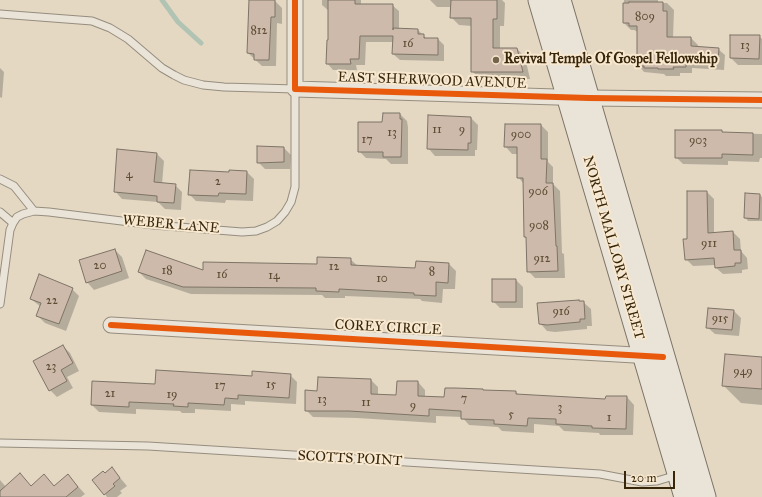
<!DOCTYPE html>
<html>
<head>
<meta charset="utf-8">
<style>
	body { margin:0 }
	#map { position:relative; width:762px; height:497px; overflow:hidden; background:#e4d8c3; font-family:"IM FELL Great Primer",serif }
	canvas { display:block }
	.scale { position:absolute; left:624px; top:471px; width:51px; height:18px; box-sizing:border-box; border:2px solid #38260a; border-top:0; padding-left:5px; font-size:12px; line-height:14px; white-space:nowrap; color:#38260a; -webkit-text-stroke:3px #f7e8cf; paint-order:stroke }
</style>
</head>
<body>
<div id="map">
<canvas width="762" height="497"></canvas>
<div class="scale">20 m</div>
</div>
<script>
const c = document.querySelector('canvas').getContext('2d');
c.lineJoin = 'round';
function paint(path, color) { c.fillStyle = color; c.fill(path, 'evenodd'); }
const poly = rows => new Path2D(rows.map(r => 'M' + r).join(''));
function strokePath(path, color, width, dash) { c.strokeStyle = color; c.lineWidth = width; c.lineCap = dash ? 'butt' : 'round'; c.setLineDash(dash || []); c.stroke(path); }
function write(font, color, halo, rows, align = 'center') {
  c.font = font + ' "IM FELL Great Primer",serif'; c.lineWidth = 4; c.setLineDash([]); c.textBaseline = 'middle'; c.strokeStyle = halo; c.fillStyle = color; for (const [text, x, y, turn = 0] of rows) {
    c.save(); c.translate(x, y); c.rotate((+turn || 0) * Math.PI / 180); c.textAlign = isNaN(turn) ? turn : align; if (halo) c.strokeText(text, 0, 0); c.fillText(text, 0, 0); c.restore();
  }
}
const shadow = poly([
	[250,0,275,1,282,8,282,24,277,23,276,66,262,66,248,53],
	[322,0,361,0,361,5,392,5,399,11,399,29,418,30,427,39,438,39,444,45,444,61,400,60,393,54,394,42,366,42,365,65,356,65,357,70,333,70,327,63,329,11,322,5],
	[430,0,502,0,505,3,504,26,500,26,500,49,517,49,525,57,530,79,480,79,472,71,472,26,459,25,451,17,452,7,437,7],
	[624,0,658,0,658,3,667,3,674,10,673,38,691,38,698,45,698,47,718,49,725,55,724,70,692,68,692,73,680,73,680,76,666,76,664,74,644,72,638,65,638,32,634,30,631,30,624,23],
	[759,36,762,39,762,65,738,65,731,58],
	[0,68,4,72,2,98,0,97],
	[400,114,407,121,408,127,408,164,391,164,386,159,366,158,359,151,383,123],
	[429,116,471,118,478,125,477,150,475,150,475,156,435,156,428,148],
	[506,125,541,125,548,132,548,162,553,167,553,184,560,191,562,253,564,254,565,278,535,278,528,271,527,239,525,237,524,184,518,177,518,154,512,154,505,146],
	[721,131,723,133,762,134,762,158,760,158,759,162,728,161,728,165,683,164,676,157],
	[284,148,291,155,290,169,265,169,258,162],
	[157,154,164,161,162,184,175,185,182,192,181,210,165,209,158,202,122,199,115,191],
	[247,172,254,179,253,201,226,200,225,203,196,201,189,194,230,173],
	[707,192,714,199,714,233,733,232,740,239,741,251,747,258,748,269,742,270,742,273,723,274,715,267,715,265,693,266,686,259,688,240],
	[760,195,762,197,762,221,748,221,745,217],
	[115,250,122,257,129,278,94,290,87,282],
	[350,259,358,266,416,269,449,264,456,271,455,289,443,289,442,303,422,301,420,299,345,296,345,298,325,298,322,295,191,294,146,279,139,272,204,271,318,266],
	[516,280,523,287,523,308,500,308,493,301],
	[72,289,79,296,66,331,45,323,38,316,41,307,31,299],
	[583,302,591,309,592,326,587,326,587,329,555,332,547,331,540,323],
	[734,311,741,318,739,336,715,334,707,327],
	[63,346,70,353,79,371,67,377,73,388,57,397,50,390],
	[762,358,762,405,741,403,723,385],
	[290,375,297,382,296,404,245,401,245,405,231,404,231,411,195,409,195,413,182,413,180,411,136,409,136,414,99,412,92,405,156,385],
	[371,380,378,387,378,395,397,396,418,382,425,390,425,397,445,398,483,390,485,392,516,392,519,395,606,400,627,397,634,405,633,435,600,435,599,433,564,431,559,426,534,424,534,433,502,431,498,427,469,425,462,417,436,416,436,423,357,418,313,417,306,410,318,392],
	[112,468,127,486,120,491,122,493,117,497,107,497,105,494,105,474],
	[0,480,6,487,54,487,75,483,85,494,81,497,0,497]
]);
const stream = poly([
	[162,0,178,22,201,43]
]);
const building = poly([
	[249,0,275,0,275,17,271,17,269,60,254,60,254,54,247,53,249,0],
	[328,0,355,0,355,4,393,4,393,30,393,28,418,29,418,34,424,34,424,38,438,38,438,55,392,54,393,36,360,36,359,59,350,59,351,64,326,64,327,40,328,40,328,0],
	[451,0,497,0,497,19,493,19,493,48,517,48,523,72,471,72,471,18,450,18,451,0],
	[629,2,663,2,663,11,667,11,667,37,691,37,691,46,719,48,718,63,686,62,686,67,673,67,674,69,658,69,658,68,644,68,644,66,637,66,637,26,629,26,629,23,623,23,623,3,629,3,629,2],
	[730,35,760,35,759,59,730,58,730,35],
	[383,113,400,113,400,119,402,119,401,157,383,157,383,152,358,152,358,122,382,122,383,113],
	[428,115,471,117,471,143,468,143,468,150,427,149,428,115],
	[505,124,541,124,541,159,547,159,546,183,553,183,556,246,557,246,558,271,527,272,526,237,524,237,523,178,517,178,517,147,504,147,505,124],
	[675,130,722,130,722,132,753,133,753,155,722,154,722,158,675,158,675,130],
	[257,146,284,147,284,162,257,163,257,146],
	[117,149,157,153,154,182,176,184,174,203,157,202,157,196,114,192,117,149],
	[190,170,229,172,229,170,247,171,246,194,219,193,218,196,188,195,190,170],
	[687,191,707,191,708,233,733,231,734,250,741,250,741,263,735,263,735,266,715,268,714,258,685,260,683,239,687,239,687,191],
	[745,193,760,194,759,219,744,218,745,193],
	[115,249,122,271,86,283,79,260,115,249],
	[146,250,203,270,203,262,317,264,317,257,351,258,351,265,415,268,416,261,449,263,448,283,436,282,436,296,414,295,414,293,339,289,339,292,316,291,316,288,183,287,138,272,146,250],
	[39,274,73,288,59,324,36,316,41,303,30,299,39,274],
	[492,279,516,279,516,302,492,302,492,279],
	[579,300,579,301,584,301,585,319,580,319,580,322,547,325,539,324,537,303,579,300],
	[708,308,734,310,732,330,706,328,708,308],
	[63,345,73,363,61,370,67,381,49,391,33,361,63,345],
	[725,354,762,357,762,389,722,386,725,354],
	[156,370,252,376,252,371,291,374,289,398,238,395,238,399,225,398,224,405,188,403,188,407,173,406,174,404,129,402,129,407,91,405,92,381,155,384,156,370],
	[318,377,371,379,371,394,396,395,397,381,418,381,418,396,444,397,445,388,455,388,483,389,483,390,516,391,516,394,605,399,606,396,627,396,626,429,592,428,592,426,556,424,556,419,528,418,527,426,494,424,494,420,461,419,461,411,429,409,429,416,349,411,305,411,305,390,317,391,318,377],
	[112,467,120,478,113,484,115,486,104,495,92,480,103,471,105,473,112,467],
	[20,473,31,486,44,474,54,486,68,474,78,487,66,497,0,497,0,491,20,473]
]);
const service = poly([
	[0,14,92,21,110,28,128,39,162,68,174,75,184,80,203,85,224,87,295,89,295,187,291,202,285,212,277,221,267,227,256,231,242,232,154,225,49,212,34,211,23,214,17,217,13,223,10,230,0,304],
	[0,179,14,186,34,211],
	[0,212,13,223],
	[0,443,148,446,600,474,642,482,657,481,677,475]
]);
const minor = poly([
	[295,0,295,89,589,98,762,100],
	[111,325,652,356]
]);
const secondary = poly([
	[539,0,685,497],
	[560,0,705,497]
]);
const cycleway = poly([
	[295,0,295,89,589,98,762,100],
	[111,325,663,357]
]);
const markers = [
	[496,60,4,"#74644b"]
];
const numberNames = [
	["809",645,17],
	["812",259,31],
	["16",408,44],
	["13",745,46],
	["11",437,130],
	["9",462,130],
	["13",392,133],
	["900",521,135],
	["17",367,140],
	["903",698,141],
	["4",129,175],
	["2",218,182],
	["906",538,192],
	["908",539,226],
	["911",709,244],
	["912",542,259],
	["20",100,266],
	["12",334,267],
	["18",167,271],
	["8",432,272],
	["16",222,275],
	["14",274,276],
	["10",382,279],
	["22",52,301],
	["916",561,312],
	["915",720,319],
	["23",51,367],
	["949",743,372],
	["15",271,385],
	["17",220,386],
	["21",110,394],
	["19",172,395],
	["7",464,399],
	["13",322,400],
	["11",366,403],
	["9",413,406],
	["3",560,408],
	["5",511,415],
	["1",609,418]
];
const poiNames = [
	["Revival Temple Of Gospel Fellowship",504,60]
];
const streetNames = [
	["EAST SHERWOOD AVENUE",432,81,2],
	["WEBER LANE",171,225,5],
	["NORTH MALLORY STREET",613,248,74],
	["COREY CIRCLE",388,328,3],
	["SCOTTS POINT",350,459,3]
];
paint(shadow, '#0003');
strokePath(stream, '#b1c4b3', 5);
paint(building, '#cdbaab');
strokePath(building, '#7d7466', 1);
strokePath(service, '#968d7e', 9);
strokePath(minor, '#968d7e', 17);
strokePath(secondary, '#7d7466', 23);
strokePath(service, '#e9e3d8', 7);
strokePath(minor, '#e9e3d8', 15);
strokePath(secondary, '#e9e3d8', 21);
strokePath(cycleway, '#e8590c', 6);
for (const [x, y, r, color] of markers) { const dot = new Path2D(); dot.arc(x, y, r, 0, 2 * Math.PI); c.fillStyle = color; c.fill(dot); strokePath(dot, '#f7e8cf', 1.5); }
write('12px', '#5d4b32', null, numberNames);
write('bold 14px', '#38260a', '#f7e8cf', poiNames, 'left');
write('14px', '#38260a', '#f7e8cf', streetNames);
</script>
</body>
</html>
